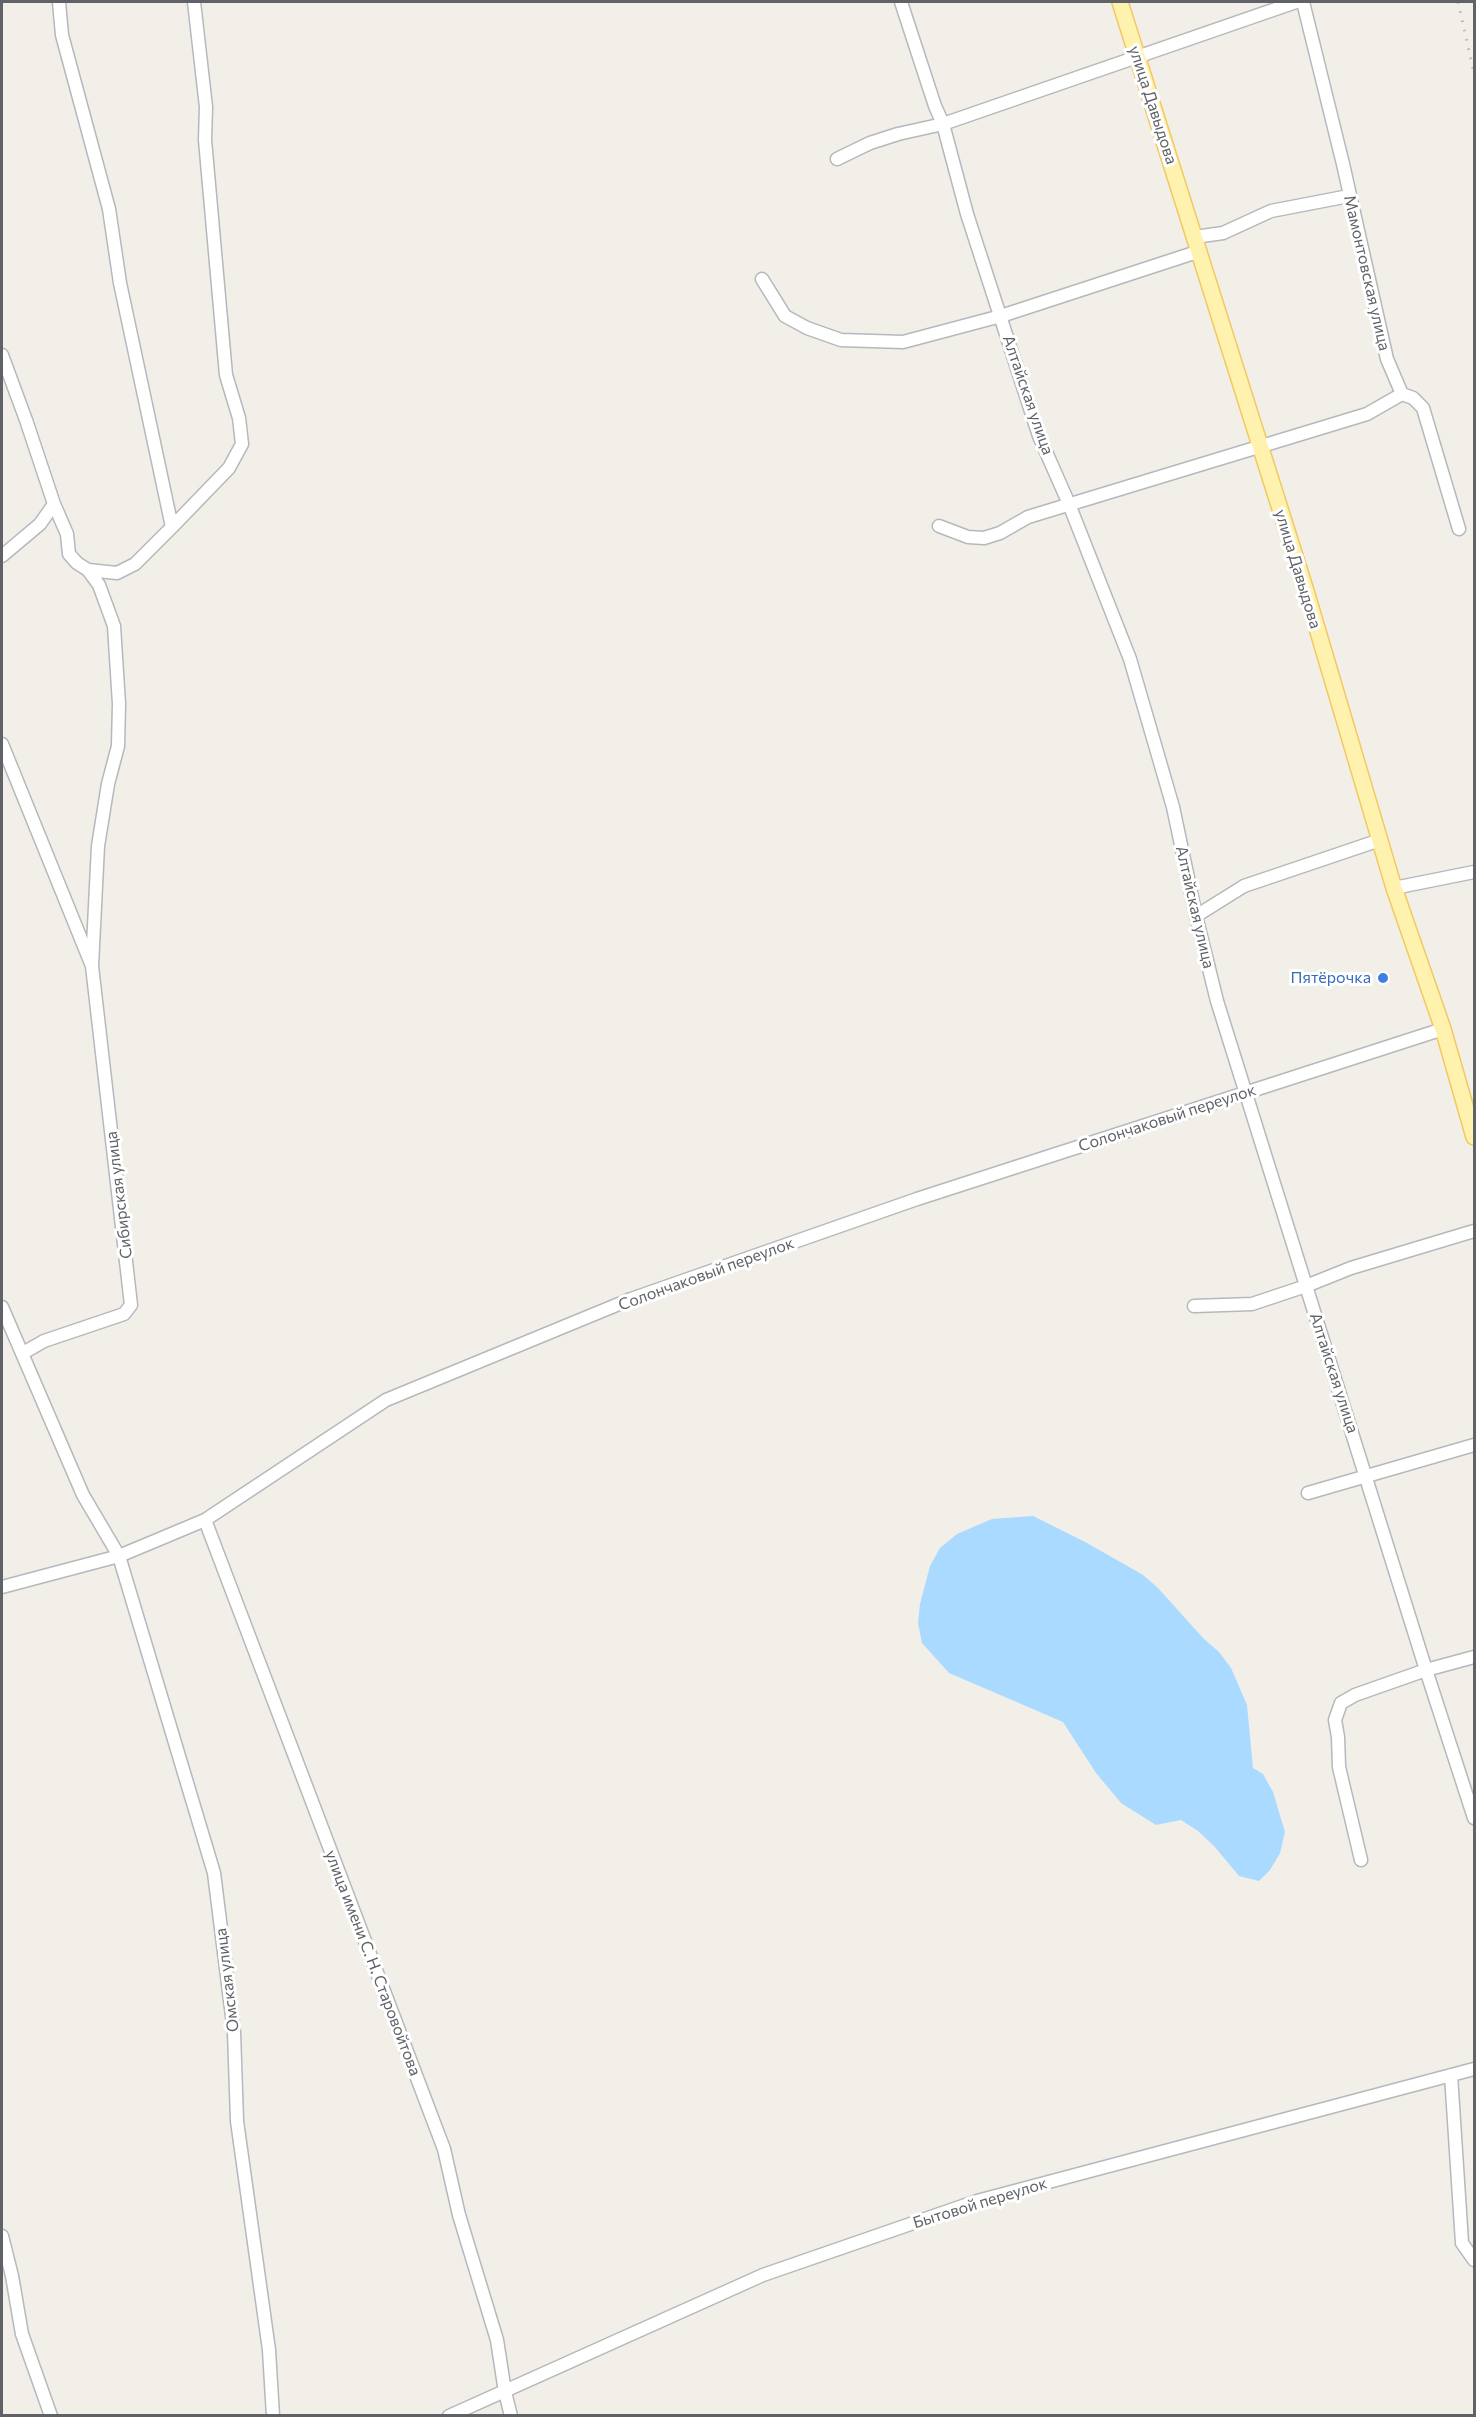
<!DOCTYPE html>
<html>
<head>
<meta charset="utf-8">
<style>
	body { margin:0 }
	#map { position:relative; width:1476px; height:2417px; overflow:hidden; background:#f1efe8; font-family:Commissioner,sans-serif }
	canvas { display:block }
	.frame { position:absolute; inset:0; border:3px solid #5f6368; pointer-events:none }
</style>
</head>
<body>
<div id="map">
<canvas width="1476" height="2417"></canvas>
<div class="frame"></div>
</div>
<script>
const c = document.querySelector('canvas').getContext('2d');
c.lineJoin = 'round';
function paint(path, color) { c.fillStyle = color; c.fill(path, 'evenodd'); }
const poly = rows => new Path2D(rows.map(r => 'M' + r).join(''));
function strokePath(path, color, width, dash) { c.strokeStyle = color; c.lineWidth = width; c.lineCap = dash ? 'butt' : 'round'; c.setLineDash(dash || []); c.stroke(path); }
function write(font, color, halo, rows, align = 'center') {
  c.font = font + ' Commissioner,sans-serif'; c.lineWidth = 6; c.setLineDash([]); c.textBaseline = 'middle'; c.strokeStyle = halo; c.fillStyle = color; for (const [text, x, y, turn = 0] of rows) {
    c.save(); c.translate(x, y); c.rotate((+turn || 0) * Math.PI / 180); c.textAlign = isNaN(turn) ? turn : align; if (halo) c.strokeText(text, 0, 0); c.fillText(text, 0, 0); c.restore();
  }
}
const water = poly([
	[1033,1516,1087,1543,1143,1575,1158,1588,1203,1638,1219,1652,1231,1668,1247,1705,1253,1768,1263,1774,1273,1792,1285,1832,1280,1853,1270,1870,1259,1881,1239,1876,1214,1846,1198,1831,1181,1820,1156,1825,1121,1803,1096,1773,1063,1722,949,1673,922,1643,918,1623,920,1604,930,1566,940,1548,957,1534,992,1519]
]);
const minor = poly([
	[59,2,62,35,109,209,120,283,172,527,229,468,242,444,239,418,226,375,205,140,206,107,194,2],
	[901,2,935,106,943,124,967,214,1039,436,1069,504,1130,659,1173,807,1196,916,1217,1001,1426,1670,1474,1818],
	[1303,2,1343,164,1387,359,1402,394,1413,398,1423,408,1459,529],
	[837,159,870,143,898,134,943,124,1296,2],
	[1195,237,1223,233,1271,211,1349,196],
	[762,279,785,316,807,328,841,340,903,342,1001,316,1200,251],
	[2,355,26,420,54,504],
	[939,526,968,537,984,538,1000,533,1028,517,1367,414,1402,394],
	[2,556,40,524,54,504,67,534,69,554,77,563,88,570,117,573,135,564,172,527],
	[2,744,92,966,98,846,108,784,118,746,119,704,114,626,99,585,88,570],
	[1394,888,1474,872],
	[1196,916,1244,886,1380,840],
	[1194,1306,1252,1304,1306,1286,1351,1268,1474,1231],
	[2,1307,83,1495,119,1556,214,1873,234,2032,237,2121,269,2350,273,2416],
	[23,1353,44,1341,124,1314,131,1305,92,966],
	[1308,1493,1474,1445],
	[205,1520,444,2149,459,2215,497,2340,505,2392,511,2416],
	[2,1587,119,1556,205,1520,386,1400,631,1299,917,1199,1443,1029],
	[1361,1860,1339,1767,1338,1737,1335,1720,1341,1703,1355,1695,1426,1670,1474,1657],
	[1451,2075,1462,2243,1474,2260],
	[2,2236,12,2276,22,2334,51,2416],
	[449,2416,763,2275,977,2201,1474,2069]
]);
const major = poly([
	[1120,2,1306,591,1394,888,1443,1029,1474,1137]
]);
const rail = poly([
	[1458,2,1474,73]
]);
const markers = [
	[1383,978,6,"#3f7fe0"]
];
const streetNames = [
	["улица Давыдова",1153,105,72],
	["Мамонтовская улица",1367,273,77],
	["Алтайская улица",1028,395,71],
	["улица Давыдова",1298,569,73],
	["Алтайская улица",1195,907,77],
	["Солончаковый переулок",1167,1118,-18],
	["Сибирская улица",119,1195,-97],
	["Солончаковый переулок",706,1274,-20],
	["Алтайская улица",1334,1373,72],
	["улица имени С. Н. Старовойтова",373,1963,69],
	["Омская улица",227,1980,-97],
	["Бытовой переулок",980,2203,-17]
];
const shopNames = [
	["Пятёрочка",1371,978]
];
paint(water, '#aadaff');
strokePath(minor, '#b5b8bc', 15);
strokePath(major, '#f2c960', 18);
strokePath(minor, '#fff', 12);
strokePath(major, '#fff2af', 15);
strokePath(rail, '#b6b7b8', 3, [1.5, 8]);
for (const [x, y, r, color] of markers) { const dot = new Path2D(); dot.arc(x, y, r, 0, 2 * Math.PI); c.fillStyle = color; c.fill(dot); strokePath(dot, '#fff', 2); }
write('16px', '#5f6368', '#fff', streetNames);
write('16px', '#366cbe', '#fff', shopNames, 'right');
</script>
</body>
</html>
